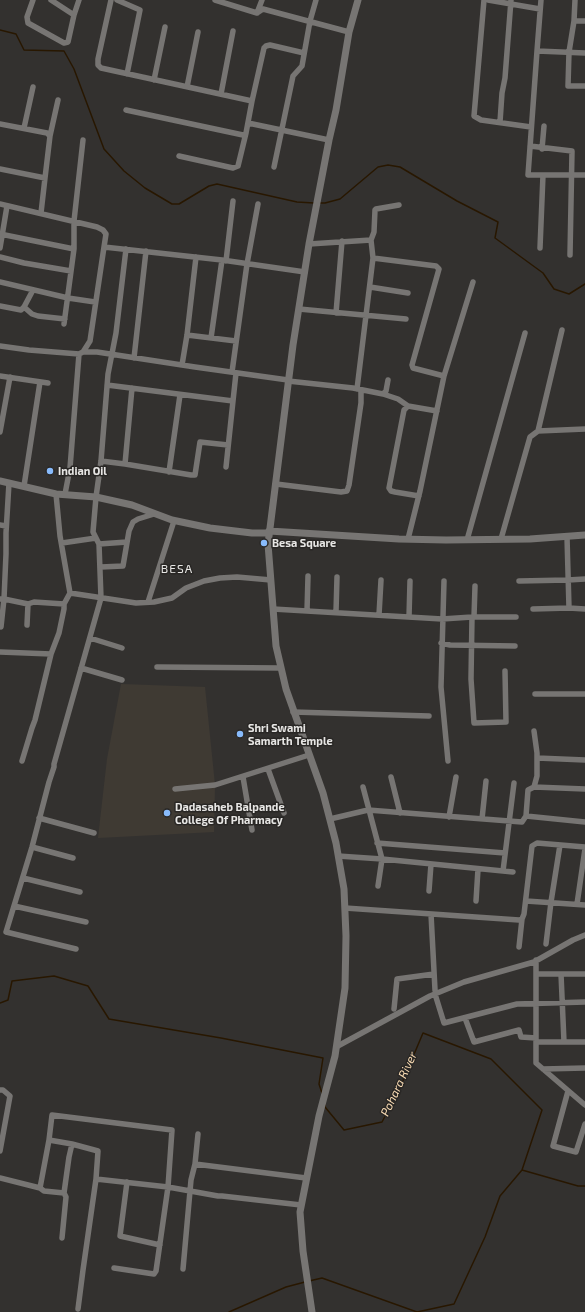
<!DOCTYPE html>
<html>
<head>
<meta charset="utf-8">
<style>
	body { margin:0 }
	canvas { display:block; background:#33312f }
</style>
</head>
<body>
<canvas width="585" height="1312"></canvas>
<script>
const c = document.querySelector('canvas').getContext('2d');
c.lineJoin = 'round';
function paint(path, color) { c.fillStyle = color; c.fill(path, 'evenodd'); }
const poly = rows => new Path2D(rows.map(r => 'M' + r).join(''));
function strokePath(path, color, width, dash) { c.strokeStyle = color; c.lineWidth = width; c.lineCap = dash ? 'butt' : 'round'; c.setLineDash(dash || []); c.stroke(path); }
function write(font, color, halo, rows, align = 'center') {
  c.font = font + ' "Exo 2",sans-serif'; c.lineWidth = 3; c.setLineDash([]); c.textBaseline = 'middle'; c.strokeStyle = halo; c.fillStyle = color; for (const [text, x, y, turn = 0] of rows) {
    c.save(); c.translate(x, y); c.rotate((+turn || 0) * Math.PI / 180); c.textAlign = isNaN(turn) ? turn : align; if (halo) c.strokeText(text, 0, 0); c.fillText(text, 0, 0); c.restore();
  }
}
const built = poly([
	[121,684,205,687,215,785,214,832,98,838,107,759]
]);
const stream = poly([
	[0,30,16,34,24,50,64,51,74,69,104,149,124,171,145,188,172,204,179,204,209,186,217,184,297,202,314,203],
	[320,203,325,203,340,199,378,167,388,165,400,167,457,201,498,222,495,238,543,273,554,289,569,294,585,284],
	[0,1003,8,1000,12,981,54,976,88,986,109,1019,221,1038,323,1058,319,1084,322,1093],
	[325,1105,325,1107,344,1130,382,1122,399,1090,423,1033,491,1059,542,1110,522,1170,578,1186,585,1186],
	[309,1281,322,1278,417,1312,454,1304,485,1237,500,1196,522,1170],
	[229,1312,286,1287,305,1282]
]);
const minor = poly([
	[33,0,27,17,28,23,64,43,68,42,74,15],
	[51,0,74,15,79,0],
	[111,0,98,59,98,65,101,68,252,101,246,133,243,135,126,110],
	[117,0,140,10,127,74],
	[215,0,257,13,263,9,349,32],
	[484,0,474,116,481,120,531,127],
	[488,0,540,9],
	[541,0,537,51,585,53],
	[575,0,574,21,569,52,568,86,585,86],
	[257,13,262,0],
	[574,21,585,21],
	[537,51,528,175,585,175],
	[154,80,165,27],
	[187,87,198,32],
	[221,94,233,31],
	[252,101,264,48,266,46,270,45,304,53],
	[500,122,502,93,505,78,511,0],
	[248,123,329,140],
	[0,124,47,133,50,136,45,178],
	[24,128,33,87],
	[50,136,58,100],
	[530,146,572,151,570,255],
	[542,149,544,126],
	[179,156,233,168,238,166,246,133],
	[274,167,293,76,302,66,310,21,316,0],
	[0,169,45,178,41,213],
	[0,204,97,227,103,230,106,234,104,247,222,260,305,272],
	[0,234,74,249],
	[309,244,371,240],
	[0,248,7,206],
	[540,248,543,175],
	[0,257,24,263,71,271],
	[373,258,436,266,439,269,412,365,413,368,444,376,420,491,408,539],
	[226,261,233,201],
	[0,282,68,298,95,302],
	[370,287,408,293],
	[0,306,21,310,24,307,33,290],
	[24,307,32,314,38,316,65,319],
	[299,309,406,319],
	[336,313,342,241],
	[64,324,74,249,74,221,83,140],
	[187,335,236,341],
	[211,338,222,260],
	[0,346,29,350,79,354,83,352,97,352,195,367,288,380],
	[83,352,90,341,104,247],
	[134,358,146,251],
	[182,365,187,335,196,257],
	[232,372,247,264,258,204],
	[0,376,48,383],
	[444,376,473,282],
	[288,381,353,388,383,394,386,391,388,380],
	[107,385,233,401,236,373],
	[132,388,125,464,191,475,195,475,200,442,228,445],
	[357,389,373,258,371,240,374,232,375,210,376,209,399,205],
	[383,394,398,399,408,406,437,411],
	[408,406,404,410,389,488,391,491,395,492,419,496],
	[538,431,585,429],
	[0,432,10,377],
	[101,461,125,464],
	[226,467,233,401],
	[169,472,180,395],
	[276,484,341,492,347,491,349,485,361,403,361,390],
	[24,486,40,382],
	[56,494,60,536,70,593,136,603,154,602,172,598,186,588,204,581,220,578,237,577,271,580],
	[65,494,70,468,79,354],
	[0,525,6,526],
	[567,537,569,608,585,609],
	[501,539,530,437,538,431,562,330],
	[467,540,525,333],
	[62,543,96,538],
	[99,544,127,542],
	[101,567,123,566,129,531,133,522,138,519,154,514],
	[444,581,441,687,448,761],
	[519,581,568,580,585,579],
	[0,599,4,599,6,554,6,533,9,483],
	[148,602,174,521],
	[273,609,442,619,472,617,516,617],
	[533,609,569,608],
	[307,611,308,576],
	[336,612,337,577],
	[379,615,381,580],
	[409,617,410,581],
	[472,617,471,679,474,723,506,722,505,671],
	[474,617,475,586],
	[27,625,28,604],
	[1,627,4,599,28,604,34,602,64,604],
	[90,638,122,648],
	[441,643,450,645,515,646],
	[0,652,51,654],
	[157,667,281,668],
	[81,668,122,680],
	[535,694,585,694],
	[293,712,429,716],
	[537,758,585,760],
	[22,761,32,728,35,720,51,654,59,633,64,609,64,604,70,593],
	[268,769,284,813],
	[243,777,252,830],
	[391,777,400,813],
	[363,787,382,859,378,886],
	[534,787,585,789],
	[175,789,215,785,309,755],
	[526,816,528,790,534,787,537,776,537,753,534,731],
	[449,817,456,777],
	[39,818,94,833],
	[330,819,368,810,522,822,526,816,585,822],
	[482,819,486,781],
	[377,843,505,853],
	[32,847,73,858],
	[338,856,382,859,513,872],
	[503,871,514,783],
	[23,878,80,892],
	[429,891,431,864],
	[476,901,478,869],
	[526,901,585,905],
	[577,904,585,849],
	[14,906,86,922],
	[345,908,519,920,522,919,524,914,532,846,537,843,585,847],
	[431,914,435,990],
	[546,944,551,902,560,845],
	[519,947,522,919],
	[76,949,6,932,32,847,49,782,54,767,54,764,101,598,99,544,93,532,96,497,101,461,108,374,116,333,126,249],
	[536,960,536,1063,585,1105],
	[536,974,585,974],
	[561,974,564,1042],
	[435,994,444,1023,517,1004,585,1002],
	[394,1009,397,979,434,974],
	[465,1018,474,1042,519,1030,521,1037,536,1038],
	[536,1042,585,1042],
	[336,1047,430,996,464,982,534,962,573,940,585,935],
	[543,1069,585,1068],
	[0,1090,3,1090,10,1096,0,1151],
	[568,1091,553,1146,576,1152,585,1124],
	[49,1140,72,1144,98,1151,96,1179,83,1270,78,1309],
	[195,1164,198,1134],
	[0,1178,40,1188,44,1191,64,1193],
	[96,1179,168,1187,218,1196,222,1196,301,1205],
	[127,1182,120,1236,160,1245],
	[40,1188,49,1140,52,1115,172,1130,168,1187,156,1271,154,1274,114,1268],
	[62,1238,66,1197,64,1193,69,1157,72,1144],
	[183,1269,191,1180,195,1164,306,1178]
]);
const tertiary = poly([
	[0,481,56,494,96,497,132,505,172,520,210,528,252,533,269,533],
	[269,531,399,539,446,540,530,539,585,535],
	[312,1312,303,1251,300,1212,319,1116,335,1056,345,988,346,936,344,889,336,843,323,793,286,689,276,646,268,544,293,345,309,244,329,140,336,110,349,32,358,0]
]);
const markers = [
	[50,471,4,"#88bbfc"],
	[264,543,4,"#88bbfc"],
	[240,734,4,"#88bbfc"],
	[167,813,4,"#88bbfc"]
];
const poiNames = [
	["Indian Oil",58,471],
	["Besa Square",272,543],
	["Shri Swami",248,728],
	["Samarth Temple",248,741],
	["Dadasaheb Balpande",175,807],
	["College Of Pharmacy",175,820]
];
const neighbourhoodNames = [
	["BESA",177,569]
];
const waterNames = [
	["Pohara River",399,1084,-65]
];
paint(built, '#3f3a33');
strokePath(stream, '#281700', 1.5);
strokePath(minor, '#777573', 5.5);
strokePath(tertiary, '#777573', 7);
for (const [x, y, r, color] of markers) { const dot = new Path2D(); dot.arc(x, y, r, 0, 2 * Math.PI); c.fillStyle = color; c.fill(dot); strokePath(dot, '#292725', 1.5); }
write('bold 11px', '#e7e6e4', '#292725', poiNames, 'left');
c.letterSpacing = '1px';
write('12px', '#e7e6e4', '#292725', neighbourhoodNames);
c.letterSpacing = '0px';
write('italic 12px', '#fadcb4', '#292725', waterNames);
</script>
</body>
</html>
